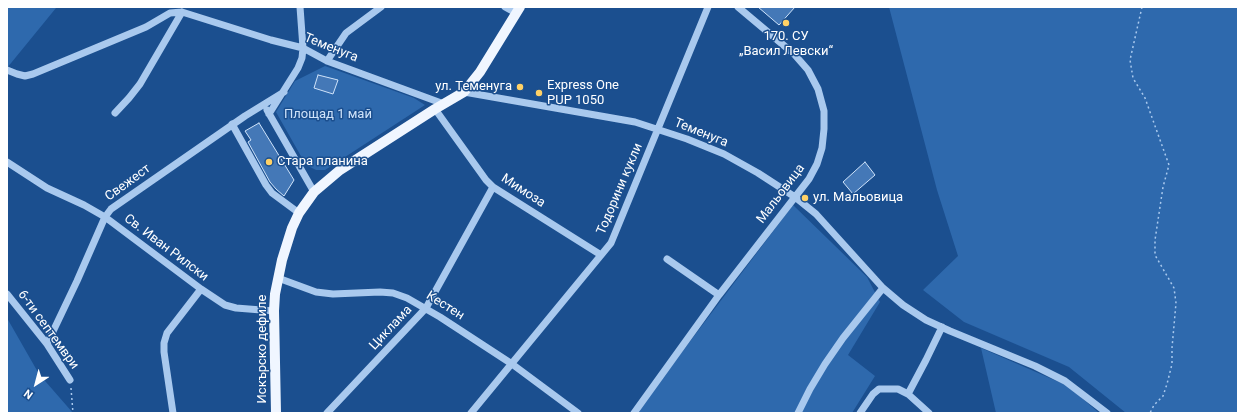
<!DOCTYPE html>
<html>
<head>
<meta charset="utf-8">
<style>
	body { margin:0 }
	#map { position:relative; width:1245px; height:420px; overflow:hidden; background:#1b4f8f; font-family:Roboto,sans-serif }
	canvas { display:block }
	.frame { position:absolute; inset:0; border:8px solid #fff; pointer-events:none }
	.north { position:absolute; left:16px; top:364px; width:40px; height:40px; -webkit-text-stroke:3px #1b4f8f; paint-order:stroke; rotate:216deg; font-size:11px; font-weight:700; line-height:16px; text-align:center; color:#fff }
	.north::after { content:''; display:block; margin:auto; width:14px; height:18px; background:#fff; clip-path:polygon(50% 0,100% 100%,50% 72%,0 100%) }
</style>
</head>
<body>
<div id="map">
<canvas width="1245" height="420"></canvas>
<div class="frame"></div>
<div class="north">N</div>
</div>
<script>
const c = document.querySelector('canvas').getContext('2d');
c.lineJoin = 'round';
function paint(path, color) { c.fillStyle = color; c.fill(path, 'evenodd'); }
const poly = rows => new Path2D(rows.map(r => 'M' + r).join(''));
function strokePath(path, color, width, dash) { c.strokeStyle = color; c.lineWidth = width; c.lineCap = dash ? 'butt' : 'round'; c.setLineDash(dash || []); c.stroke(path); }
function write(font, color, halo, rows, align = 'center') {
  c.font = font + ' Roboto,sans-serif'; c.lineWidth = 3; c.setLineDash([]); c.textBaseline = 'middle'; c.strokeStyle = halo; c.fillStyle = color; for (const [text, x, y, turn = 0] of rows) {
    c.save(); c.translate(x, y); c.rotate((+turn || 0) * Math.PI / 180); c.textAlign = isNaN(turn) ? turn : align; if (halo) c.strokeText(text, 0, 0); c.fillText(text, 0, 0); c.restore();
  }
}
const green = poly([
	[7,7,56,8,7,68],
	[889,7,1238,7,1238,413,1126,413,1069,367,964,322,923,290,958,256,937,190],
	[325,66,414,98,425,105,325,170,316,170,308,166,302,158,276,112,295,81],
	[793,205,867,277,880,302,848,355,875,376,852,413,640,413,639,409],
	[7,318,39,374,73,413,7,413],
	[981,348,1068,386,1099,413,996,413]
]);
const building = poly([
	[758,7,795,7,779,25,758,7],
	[318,75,338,80,333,94,314,88,318,75],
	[259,123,294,180,284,196,276,189,270,182,248,142,251,140,245,131,259,123],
	[865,162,875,175,853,194,843,182,865,162]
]);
const path = poly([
	[1142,7,1130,60,1133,78,1145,98,1169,165,1163,187,1155,240,1155,255,1174,288,1176,303,1172,348,1172,364,1167,384,1163,396,1154,405,1150,413],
	[71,388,73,413]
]);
const minor = poly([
	[505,7,516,13],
	[327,61,346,33,381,7],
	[7,70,17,74,25,76,33,74,146,27,170,13,182,12,271,40,303,48,327,61,444,104],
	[464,92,635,122,687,139,724,154,758,173,795,197,816,214,883,288,903,305,926,320,950,331,1035,366,1065,381,1107,413],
	[435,109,486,180,493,187,601,255],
	[267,110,314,192],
	[115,113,129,98,140,84,182,12],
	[269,114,298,68,302,58,303,48,300,7],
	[232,124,266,185,272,193,299,213],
	[7,162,47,188,84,205,105,217,201,289,225,305,236,308,274,311],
	[667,259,719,295],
	[278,278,316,292,333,294,380,292,393,293,407,298,440,317,512,364,578,413],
	[7,294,47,344,70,380],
	[47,344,77,281,105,217,111,209,245,116,284,92],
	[908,394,929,413],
	[173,413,164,352,164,343,167,333,201,289],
	[327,413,426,308,493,187],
	[471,413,611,243,708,7],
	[634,413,719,295,809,179,817,164,822,148,824,129,824,111,818,89,808,70,794,54,738,7],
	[798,413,810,389,825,364,843,338,883,288],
	[860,413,873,394,879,389,898,389,908,394,926,360,942,327]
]);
const major = poly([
	[276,413,274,311,275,294,282,260,292,228,299,213,314,192,340,170,435,109,464,92,480,72,520,7]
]);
const markers = [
	[786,23,4,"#ffd166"],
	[520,87,4,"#ffd166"],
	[539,93,4,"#ffd166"],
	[269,162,4,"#ffd166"],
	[805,198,4,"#ffd166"]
];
const poiNames = [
	["170. СУ",786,37,"center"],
	["„Васил Левски“",786,52,"center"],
	["Express One",547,86],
	["PUP 1050",547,101],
	["ул. Теменуга",512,87,"right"],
	["Стара планина",277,162],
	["ул. Мальовица",813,198]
];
const streetNames = [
	["Теменуга",331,48,22],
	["Теменуга",701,133,22],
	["Свежест",128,183,-36],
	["Тодорини кукли",620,189,-67],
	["Мимоза",523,191,33],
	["Мальовица",781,194,-53],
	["Св. Иван Рилски",166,248,37],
	["Кестен",445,306,32],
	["Циклама",391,328,-47],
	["6-ти септември",48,330,54],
	["Искърско дефиле",263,349,-90]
];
const parkNames = [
	["Площад 1 май",328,115]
];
paint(green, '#2e69ad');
paint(building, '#4478b7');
strokePath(building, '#cfe3fa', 1);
strokePath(path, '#a9c9ee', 1.5, [2, 3]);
strokePath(minor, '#a9c9ee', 7);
strokePath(major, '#f0f6ff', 10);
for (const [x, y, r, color] of markers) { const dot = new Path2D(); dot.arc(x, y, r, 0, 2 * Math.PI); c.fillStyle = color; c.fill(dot); strokePath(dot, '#1b4f8f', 1.5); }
write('13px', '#fff', '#1b4f8f', poiNames, 'left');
write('13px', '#fff', '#1b4f8f', streetNames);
write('13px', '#cfe3fa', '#1b4f8f', parkNames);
</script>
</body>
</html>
